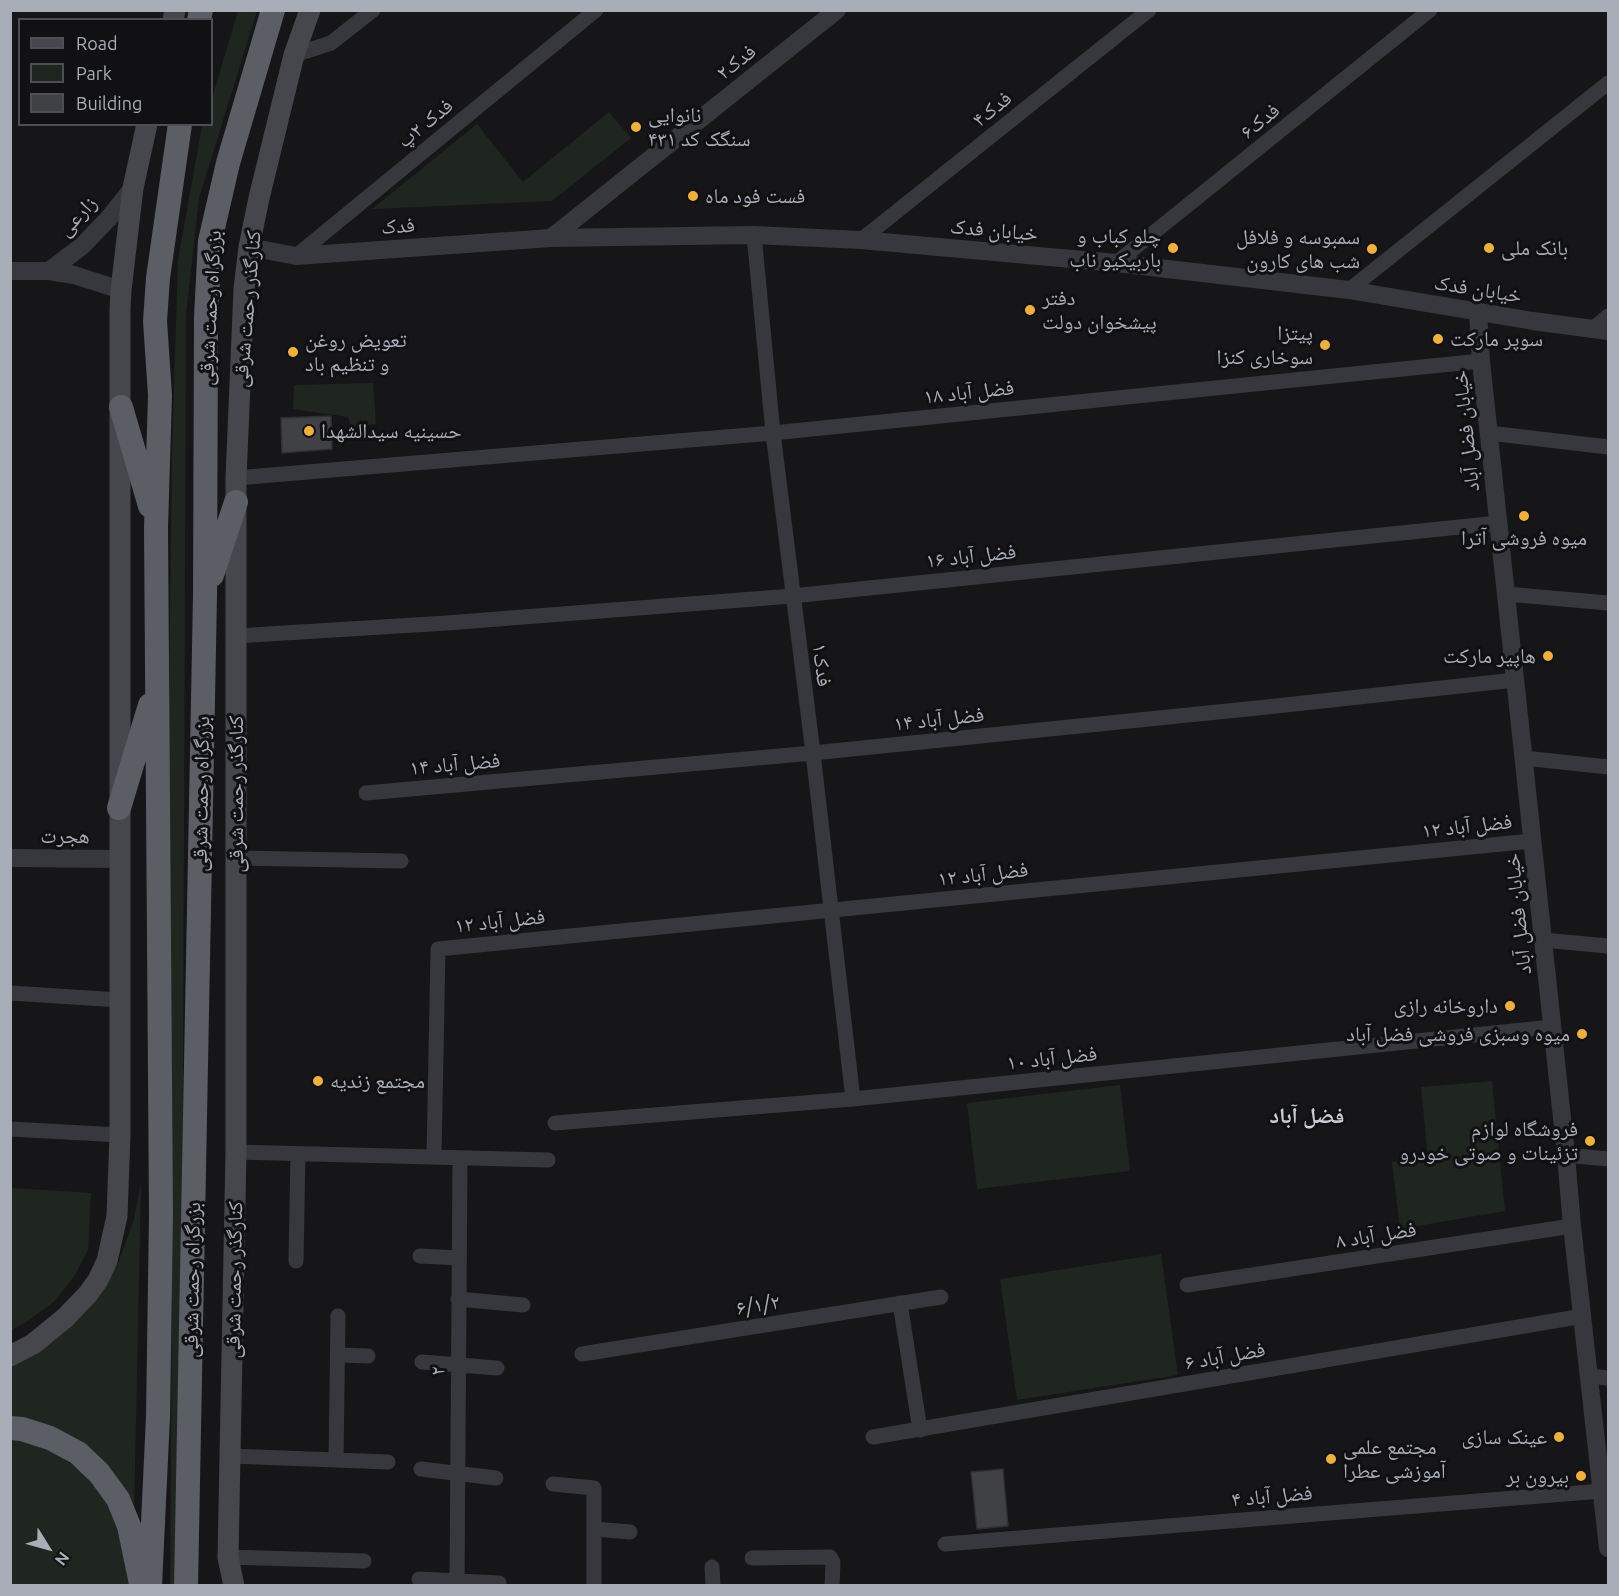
<!DOCTYPE html>
<html>
<head>
<meta charset="utf-8">
<style>
	body { margin:0 }
	#map { position:relative; width:1619px; height:1596px; overflow:hidden; background:#161618; font-family:Ubuntu,sans-serif }
	canvas { display:block }
	.frame { position:absolute; inset:0; border:12px solid #a8adb8; pointer-events:none }
	.legend { position:absolute; left:18px; top:18px; width:195px; height:108px; box-sizing:border-box; background:#111113; border:2px solid #4d4f55; margin:0; padding:8px 10px; list-style:none; font-size:18px; color:#a8adb8 }
	.legend li { display:flex; align-items:center; gap:12px; height:30px }
	.legend b { width:30px; border:2px solid #4d4f55 }
	.north { position:absolute; left:18px; top:1518px; width:60px; height:60px; -webkit-text-stroke:4px #111113; paint-order:stroke; rotate:127deg; font-size:16px; font-weight:700; line-height:24px; text-align:center; color:#a8adb8 }
	.north::after { content:''; display:block; margin:auto; width:21px; height:27px; background:#a8adb8; clip-path:polygon(50% 0,100% 100%,50% 72%,0 100%) }
</style>
</head>
<body>
<div id="map">
<canvas width="1619" height="1596"></canvas>
<div class="frame"></div>
<ul class="legend">
<li><b style="height:8px;background:#45474d"></b>Road</li>
<li><b style="height:16px;background:#1e261f"></b>Park</li>
<li><b style="height:16px;background:#404145"></b>Building</li>
</ul>
<div class="north">N</div>
</div>
<script>
const c = document.querySelector('canvas').getContext('2d');
c.lineJoin = 'round';
function paint(path, color) { c.fillStyle = color; c.fill(path, 'evenodd'); }
const poly = rows => new Path2D(rows.map(r => 'M' + r).join(''));
function strokePath(path, color, width, dash) { c.strokeStyle = color; c.lineWidth = width; c.lineCap = dash ? 'butt' : 'round'; c.setLineDash(dash || []); c.stroke(path); }
function write(font, color, halo, rows, align = 'center') {
  c.font = font + ' Ubuntu,"Noto Naskh Arabic",sans-serif'; c.lineWidth = 6; c.setLineDash([]); c.textBaseline = 'middle'; c.strokeStyle = halo; c.fillStyle = color; for (const [text, x, y, turn = 0] of rows) {
    c.save(); c.translate(x, y); c.rotate((+turn || 0) * Math.PI / 180); c.textAlign = isNaN(turn) ? turn : align; if (halo) c.strokeText(text, 0, 0); c.fillText(text, 0, 0); c.restore();
  }
}
const green = poly([
	[238,11,257,11,199,198,186,315,182,1336,178,1585,170,1586,172,1310,168,789,172,451,178,260,201,131,203,125,212,124,212,98],
	[609,112,631,138,552,201,372,209,477,124,523,182],
	[373,383,376,424,351,427,348,417,293,409,294,385],
	[1492,1081,1505,1211,1400,1229,1392,1162,1428,1159,1421,1087],
	[1120,1085,1130,1171,977,1189,967,1103],
	[141,1183,134,1516,128,1497,113,1471,95,1455,11,1418,11,1367,48,1344,97,1299,117,1266,134,1219],
	[11,1188,91,1193,88,1250,75,1275,55,1301,25,1323,11,1330],
	[1161,1254,1178,1375,1017,1400,1000,1279],
	[10,1439,17,1439,37,1446,52,1452,70,1463,86,1476,108,1506,117,1526,129,1585,11,1585]
]);
const building = poly([
	[331,416,332,449,282,453,281,418,331,416],
	[1003,1469,1008,1526,977,1529,971,1472,1003,1469]
]);
const minor = poly([
	[294,55,331,43,373,10],
	[754,235,773,433,813,753,853,1099],
	[861,240,1149,10],
	[296,256,596,10],
	[1116,263,1430,10],
	[1349,290,1608,83],
	[1593,329,1608,316],
	[1489,433,1608,447],
	[236,478,773,433,1481,361],
	[1506,594,1608,603],
	[236,636,447,623,792,596,1498,523],
	[1524,758,1608,767],
	[366,793,813,753,1267,707,1515,680],
	[236,858,401,861],
	[1543,940,1608,946],
	[10,993,120,1000],
	[555,1123,853,1099,1552,1027],
	[10,1129,120,1135],
	[236,1152,548,1160],
	[1566,1155,1608,1159],
	[434,1157,438,949,1532,841],
	[420,1256,459,1258],
	[296,1261,298,1154],
	[1187,1285,1572,1226],
	[458,1299,523,1305],
	[900,1303,920,1430],
	[582,1354,941,1297],
	[338,1355,368,1356],
	[422,1362,497,1368],
	[1590,1376,1608,1378],
	[873,1437,1583,1316],
	[231,1456,388,1462],
	[336,1460,338,1316],
	[421,1469,496,1478],
	[553,1484,594,1488,594,1586],
	[594,1529,630,1532],
	[945,1544,1602,1491],
	[228,1557,364,1561],
	[752,1558,830,1557,833,1562,832,1586],
	[712,1567,713,1586],
	[419,1579,499,1583],
	[457,1586,460,1158]
]);
const tertiary = poly([
	[551,238,837,10],
	[249,247,296,256,551,238,754,235,861,240,1116,263,1349,290,1533,321,1608,331],
	[10,271,49,271,74,275,121,290],
	[49,271,82,246,108,219,133,188],
	[1478,311,1481,361,1566,1155,1572,1226,1608,1548],
	[10,858,119,859]
]);
const secondary = poly([
	[173,20,175,10],
	[10,1356,33,1344,65,1318,88,1294,98,1280,107,1261,117,1216,120,1135,120,310,121,290,133,188,147,124],
	[234,1586,228,1557,236,1152,236,478,244,289,249,247,259,198,294,55,310,10]
]);
const trunk = poly([
	[199,20,201,10],
	[121,407,150,506],
	[212,575,236,502],
	[119,808,150,705],
	[10,1428,22,1429,50,1438,78,1453,99,1473,118,1499,129,1526,141,1584],
	[150,1586,158,1417,161,1214,156,528,160,395,155,321,158,278,180,124],
	[186,1586,205,595,206,317,210,241,228,163,273,10]
]);
const markers = [
	[636,127,6,"#f2b134"],
	[693,196,6,"#f2b134"],
	[1173,248,6,"#f2b134"],
	[1489,248,6,"#f2b134"],
	[1372,249,6,"#f2b134"],
	[1030,310,6,"#f2b134"],
	[1438,339,6,"#f2b134"],
	[1325,345,6,"#f2b134"],
	[293,352,6,"#f2b134"],
	[309,431,6,"#f2b134"],
	[1524,516,6,"#f2b134"],
	[1548,656,6,"#f2b134"],
	[1510,1006,6,"#f2b134"],
	[1582,1034,6,"#f2b134"],
	[318,1081,6,"#f2b134"],
	[1590,1141,6,"#f2b134"],
	[1559,1437,6,"#f2b134"],
	[1331,1459,6,"#f2b134"],
	[1581,1476,6,"#f2b134"]
];
const streetNames = [
	["فدک۲",736,62,-38],
	["فدک۴",992,109,-39],
	["فدک۶",1260,121,-39],
	["فدک ۲پ",425,123,-39],
	["زارعی",77,216,-46],
	["فدک",398,226,-4],
	["خیابان فدک",994,230,5],
	["خیابان فدک",1478,289,9],
	["بزرگراه رحمت شرقی",210,308,-87],
	["کنارگذر رحمت شرقی",247,309,-85],
	["فضل آباد ۱۸",969,392,-6],
	["خیابان فضل آباد",1466,431,-96],
	["فضل آباد ۱۶",971,556,-6],
	["فدک۱",822,665,83],
	["فضل آباد ۱۴",939,719,-6],
	["فضل آباد ۱۴",455,764,-5],
	["بزرگراه رحمت شرقی",201,794,-89],
	["کنارگذر رحمت شرقی",236,794,-90],
	["فضل آباد ۱۲",1467,826,-6],
	["هجرت",65,836],
	["فضل آباد ۱۲",983,874,-6],
	["خیابان فضل آباد",1518,914,-96],
	["فضل آباد ۱۲",500,921,-6],
	["فضل آباد ۱۰",1052,1058,-6],
	["فضل آباد ۸",1376,1235,-9],
	["بزرگراه رحمت شرقی",192,1280,-89],
	["کنارگذر رحمت شرقی",234,1280,-89],
	["۶/۱/۲",758,1305,-9],
	["فضل آباد ۶",1225,1356,-10],
	["۲",437,1371,-90],
	["فضل آباد ۴",1272,1496,-5]
];
const poiNames = [
	["نانوایی",648,115],
	["سنگک کد ۴۳۱",648,139],
	["فست فود ماه",705,196],
	["چلو کباب و",1161,236,"right"],
	["باربیکیو ناب",1161,260,"right"],
	["سمبوسه و فلافل",1360,237,"right"],
	["شب های کارون",1360,261,"right"],
	["بانک ملی",1501,248],
	["دفتر",1042,298],
	["پیشخوان دولت",1042,322],
	["پيتزا",1313,333,"right"],
	["سوخارى كنزا",1313,357,"right"],
	["سوپر مارکت",1450,339],
	["تعویض روغن",305,340],
	["و تنظیم باد",305,364],
	["حسینیه سیدالشهدا",321,431],
	["میوه فروشی آترا",1524,538,"center"],
	["هاپیر مارکت",1536,656,"right"],
	["داروخانه رازی",1498,1006,"right"],
	["میوه وسبزی فروشی فضل آباد",1570,1034,"right"],
	["مجتمع زندیه",330,1081],
	["فروشگاه لوازم",1578,1129,"right"],
	["تزئینات و صوتی خودرو",1578,1153,"right"],
	["عینک سازی",1547,1437,"right"],
	["مجتمع علمی",1343,1447],
	["آموزشی عطرا",1343,1471],
	["بیرون بر",1569,1476,"right"]
];
const neighbourhoodNames = [
	["فضل آباد",1307,1116]
];
paint(green, '#1e261f');
paint(building, '#404145');
strokePath(building, '#303034', 1.5);
strokePath(minor, '#37383d', 15);
strokePath(tertiary, '#37383d', 18);
strokePath(secondary, '#45474d', 21);
strokePath(trunk, '#5b5e65', 24);
for (const [x, y, r, color] of markers) { const dot = new Path2D(); dot.arc(x, y, r, 0, 2 * Math.PI); c.fillStyle = color; c.fill(dot); strokePath(dot, '#111113', 2); }
write('21px', '#a8adb8', '#111113', streetNames);
write('21px', '#a8adb8', '#111113', poiNames, 'left');
write('bold 22px', '#c9ccd4', '#111113', neighbourhoodNames);
</script>
</body>
</html>
